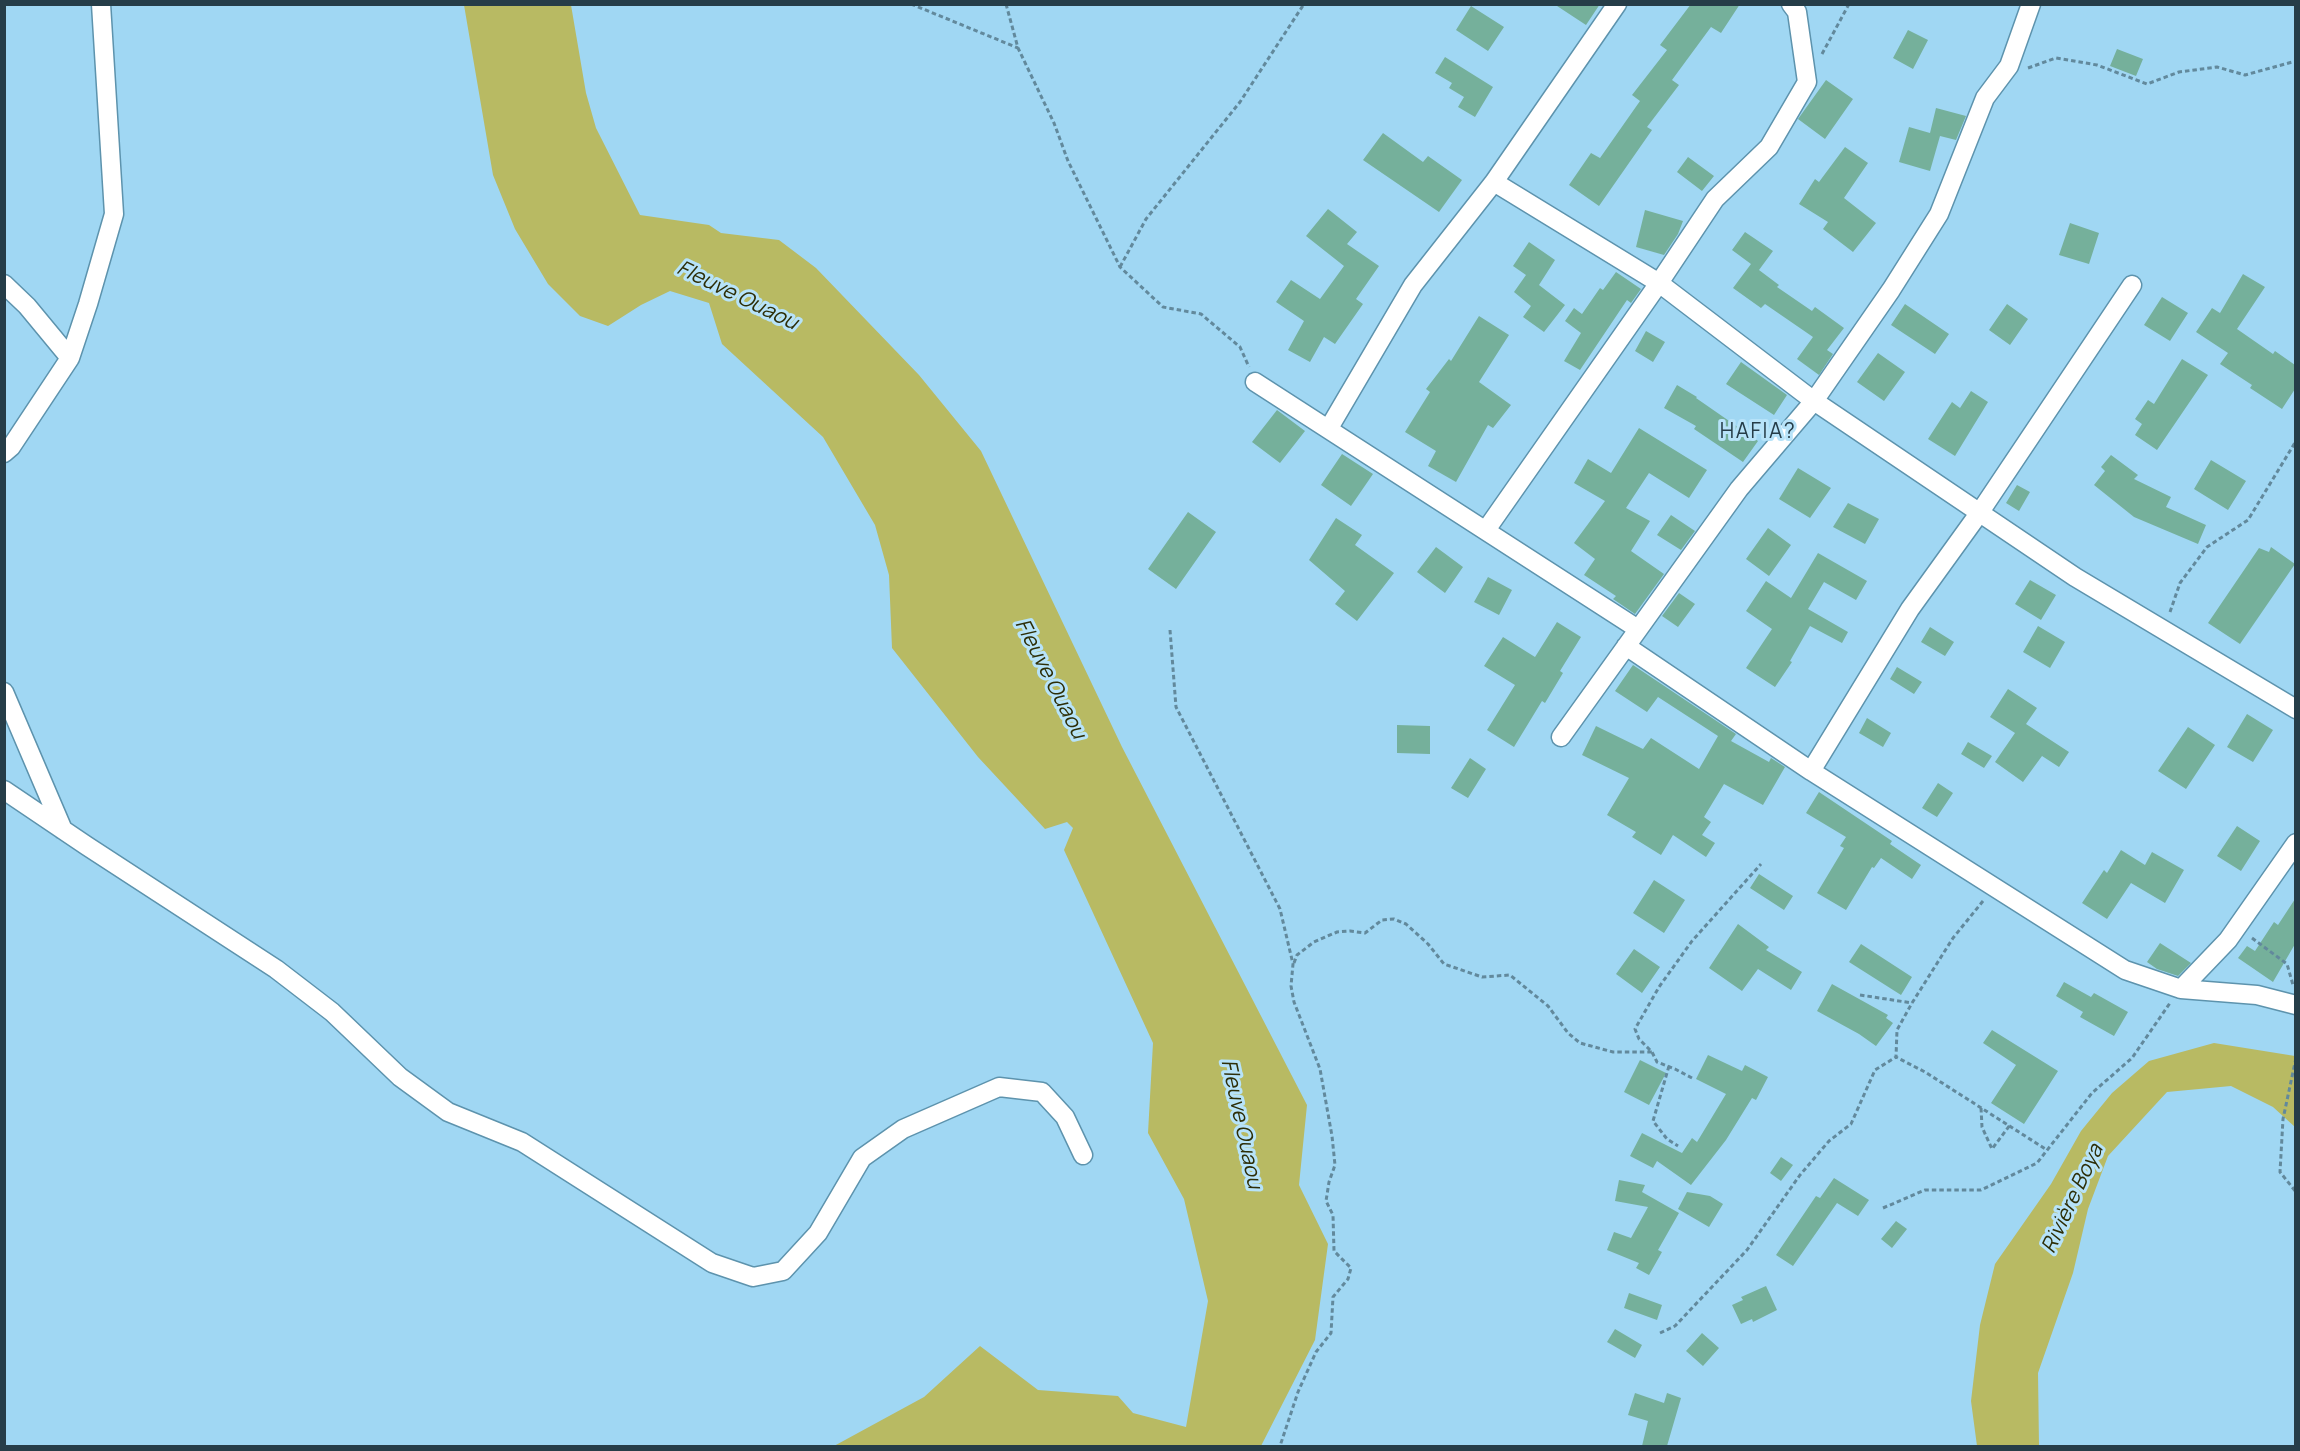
<!DOCTYPE html>
<html>
<head>
<meta charset="utf-8">
<style>
	body { margin:0 }
	#map { position:relative; width:2300px; height:1451px; overflow:hidden; background:#a0d7f3; font-family:Manrope,sans-serif }
	canvas { display:block }
	.frame { position:absolute; inset:0; border:6px solid #263d48; pointer-events:none }
</style>
</head>
<body>
<div id="map">
<canvas width="2300" height="1451"></canvas>
<div class="frame"></div>
</div>
<script>
const c = document.querySelector('canvas').getContext('2d');
c.lineJoin = 'round';
function paint(path, color) { c.fillStyle = color; c.fill(path, 'evenodd'); }
const poly = rows => new Path2D(rows.map(r => 'M' + r).join(''));
function strokePath(path, color, width, dash) { c.strokeStyle = color; c.lineWidth = width; c.lineCap = dash ? 'butt' : 'round'; c.setLineDash(dash || []); c.stroke(path); }
function write(font, color, halo, rows, align = 'center') {
  c.font = font + ' Manrope,sans-serif'; c.lineWidth = 6; c.setLineDash([]); c.textBaseline = 'middle'; c.strokeStyle = halo; c.fillStyle = color; for (const [text, x, y, turn = 0] of rows) {
    c.save(); c.translate(x, y); c.rotate((+turn || 0) * Math.PI / 180); c.textAlign = isNaN(turn) ? turn : align; if (halo) c.strokeText(text, 0, 0); c.fillText(text, 0, 0); c.restore();
  }
}
const water = poly([
	[464,5,571,5,586,93,596,128,640,215,709,225,721,233,779,240,816,268,919,375,981,451,1122,747,1307,1105,1299,1185,1328,1244,1315,1340,1261,1446,834,1446,924,1397,980,1346,1038,1390,1118,1396,1133,1413,1186,1427,1208,1301,1184,1199,1148,1133,1153,1043,1064,850,1073,828,1067,822,1045,829,978,757,892,648,889,575,875,525,823,437,722,344,709,303,670,291,641,305,608,326,580,316,548,284,515,229,493,175],
	[2214,1043,2295,1056,2295,1127,2273,1107,2231,1086,2167,1092,2108,1156,2088,1209,2073,1273,2038,1373,2039,1446,1977,1446,1971,1401,1980,1325,1995,1264,2051,1184,2081,1131,2112,1093,2149,1061]
]);
const building = poly([
	[1554,4,1600,4,1586,25],
	[1691,4,1740,4,1721,33,1711,27,1672,80,1679,85,1647,127,1652,130,1599,206,1569,185,1591,153,1600,158,1640,101,1632,95,1667,50,1660,45],
	[1471,6,1504,27,1488,51,1456,30],
	[1908,30,1928,40,1913,69,1893,58],
	[2117,49,2143,59,2136,76,2110,66],
	[1445,57,1493,87,1475,117,1458,107,1464,97,1449,88,1452,83,1435,73],
	[1826,80,1853,99,1825,139,1798,119],
	[1936,108,1966,116,1956,140,1940,136,1930,171,1899,162,1909,127,1930,133],
	[1383,133,1423,162,1428,156,1462,180,1439,212,1363,160],
	[1845,147,1868,163,1844,198,1876,223,1853,252,1823,229,1828,222,1799,204,1815,179,1819,182],
	[1688,157,1714,176,1702,191,1677,172],
	[1328,209,1357,232,1347,244,1379,266,1356,299,1363,304,1335,344,1324,337,1310,362,1288,350,1304,321,1276,302,1291,280,1320,299,1344,266,1306,236],
	[1645,210,1683,221,1678,234,1664,255,1636,247],
	[2070,223,2099,233,2089,264,2059,255],
	[1745,232,1773,251,1759,270,1779,285,1777,287,1812,311,1815,307,1844,328,1827,350,1833,354,1819,375,1797,359,1813,337,1765,304,1761,308,1733,288,1751,264,1732,250],
	[1529,242,1555,260,1539,285,1565,305,1544,332,1523,317,1531,306,1514,292,1526,275,1513,266],
	[1616,272,1641,289,1631,303,1627,300,1580,370,1564,361,1581,333,1565,321,1574,308,1582,314,1600,288,1603,290],
	[2243,274,2265,287,2237,329,2273,354,2275,351,2295,365,2295,389,2282,409,2250,388,2252,385,2220,364,2228,353,2196,332,2212,308,2220,313],
	[2162,297,2188,313,2170,341,2144,325],
	[1905,304,1949,334,1935,354,1891,325],
	[2007,304,2028,319,2010,345,1989,330],
	[1479,316,1509,335,1479,382,1511,405,1493,428,1488,425,1456,482,1428,466,1436,451,1405,432,1430,392,1426,389,1449,359,1451,361],
	[1646,331,1665,342,1653,362,1635,351],
	[1878,353,1905,372,1884,401,1857,382],
	[2182,359,2208,375,2157,450,2135,435,2142,424,2135,419,2148,400,2154,404],
	[1741,362,1787,395,1774,415,1726,384],
	[1677,385,1697,397,1696,398,1758,441,1743,462,1694,429,1696,426,1664,408],
	[1971,391,1988,402,1955,456,1928,439,1952,402,1960,408],
	[1277,410,1305,431,1280,463,1252,442],
	[1639,428,1707,470,1689,498,1649,473,1626,508,1650,521,1631,551,1664,574,1635,614,1613,599,1616,596,1584,575,1595,559,1574,543,1605,501,1574,483,1588,459,1611,473],
	[1342,454,1373,474,1351,506,1321,485],
	[2111,455,2138,475,2134,479,2171,497,2166,507,2206,525,2198,544,2134,517,2094,485,2105,471,2101,467],
	[2211,460,2246,481,2228,510,2194,489],
	[1798,468,1831,488,1810,518,1779,499],
	[2017,485,2030,492,2019,511,2006,503],
	[1848,503,1879,519,1865,544,1833,527],
	[1188,512,1216,532,1176,589,1148,569],
	[1671,515,1695,531,1681,550,1657,535],
	[1336,518,1362,535,1355,545,1394,573,1357,621,1335,604,1345,591,1309,560],
	[1768,528,1791,545,1769,576,1746,559],
	[1436,547,1463,567,1445,593,1417,572],
	[2271,547,2295,564,2240,644,2208,623,2259,548,2269,552],
	[1818,553,1867,581,1856,600,1824,582,1808,609,1848,632,1842,643,1810,626,1790,661,1792,662,1775,687,1746,668,1772,629,1746,611,1766,581,1791,598],
	[1488,577,1512,590,1499,615,1474,602],
	[2030,580,2056,595,2041,620,2015,604],
	[1679,593,1695,604,1678,627,1662,616],
	[1557,622,1581,637,1560,671,1563,673,1545,703,1542,701,1514,747,1487,730,1515,685,1484,666,1503,637,1535,657],
	[2038,626,2065,642,2050,668,2023,652],
	[1930,627,1954,642,1945,656,1921,642],
	[1633,665,1736,734,1731,741,1769,762,1771,758,1785,767,1763,805,1724,784,1704,817,1711,822,1702,835,1715,843,1706,857,1673,835,1661,855,1632,837,1636,832,1607,815,1629,778,1582,755,1596,726,1643,749,1651,738,1699,769,1718,736,1658,697,1647,712,1615,691],
	[1897,667,1922,682,1914,694,1890,679],
	[2008,689,2037,708,2026,724,2069,752,2059,767,2042,756,2023,782,1995,762,2015,733,1990,717],
	[2247,714,2273,730,2253,762,2227,747],
	[1867,718,1891,733,1883,747,1859,733],
	[1397,725,1430,726,1430,754,1397,753],
	[2188,727,2215,745,2186,789,2158,771],
	[1968,742,1992,756,1984,768,1961,754],
	[1470,758,1486,769,1468,798,1451,788],
	[1938,783,1953,793,1937,817,1922,808],
	[1819,792,1892,841,1890,844,1921,865,1912,879,1881,858,1874,868,1872,867,1846,910,1817,893,1844,848,1840,846,1846,837,1806,813],
	[2237,826,2260,841,2241,871,2217,856],
	[2121,850,2145,865,2152,852,2184,870,2165,903,2131,883,2107,919,2082,903,2104,870,2107,873],
	[1759,874,1793,896,1784,910,1750,888],
	[1654,880,1685,900,1664,933,1633,913],
	[2295,899,2295,944,2273,982,2238,958,2247,946,2255,951,2274,922,2278,925],
	[1738,924,1769,947,1766,950,1802,972,1791,990,1758,969,1742,991,1709,968],
	[2160,943,2191,963,2178,976,2157,969,2147,962],
	[1861,944,1912,977,1901,995,1849,962],
	[1634,949,1660,967,1642,993,1616,974],
	[2064,982,2091,997,2094,993,2128,1012,2114,1036,2080,1017,2083,1012,2056,996],
	[1832,984,1888,1015,1886,1018,1893,1023,1876,1046,1859,1034,1817,1011],
	[1992,1030,2058,1071,2024,1124,1991,1103,2016,1065,1983,1043],
	[1708,1055,1742,1071,1745,1065,1768,1077,1756,1100,1752,1098,1726,1140,1691,1185,1657,1161,1653,1168,1630,1156,1642,1133,1682,1153,1692,1138,1697,1142,1726,1094,1696,1079],
	[1640,1060,1666,1073,1649,1105,1624,1092],
	[1781,1157,1793,1165,1781,1181,1770,1173],
	[1834,1178,1869,1200,1858,1216,1837,1203,1793,1266,1776,1255,1816,1196,1820,1198],
	[1619,1180,1645,1185,1642,1192,1679,1213,1658,1250,1662,1252,1649,1275,1636,1268,1639,1263,1607,1250,1614,1232,1631,1238,1648,1207,1615,1201],
	[1687,1192,1710,1196,1723,1204,1709,1227,1678,1209],
	[1896,1221,1907,1229,1892,1248,1881,1239],
	[1766,1286,1777,1310,1753,1322,1752,1319,1741,1324,1732,1305,1743,1300,1741,1297],
	[1629,1293,1662,1305,1657,1320,1624,1308],
	[1615,1329,1642,1345,1635,1358,1607,1342],
	[1702,1333,1719,1348,1703,1366,1686,1351],
	[1635,1393,1664,1403,1667,1393,1681,1398,1667,1446,1642,1446,1648,1421,1628,1415]
]);
const path = poly([
	[911,4,1018,48],
	[1006,4,1018,48,1054,123,1068,161,1120,267,1163,307,1201,314,1240,347,1249,367],
	[1822,54,1849,4],
	[2028,68,2056,58,2097,65,2147,84,2179,72,2217,67,2245,75,2296,61],
	[1120,267,1146,219,1240,102,1304,4],
	[2170,612,2180,583,2207,547,2248,520,2296,441],
	[1170,630,1176,707,1280,909,1293,964,1291,986,1294,1002,1320,1069,1332,1136,1335,1165,1329,1182,1326,1201,1333,1215,1334,1251,1351,1268,1348,1279,1333,1297,1331,1333,1316,1352,1298,1392,1280,1446],
	[1983,901,1953,938,1912,1003,1897,1030,1896,1057,1925,1072,2047,1150],
	[2252,938,2287,964,2293,985],
	[1294,963,1297,955,1314,942,1337,932,1350,931,1365,933,1382,920,1394,919,1406,924,1428,944,1444,964,1482,977,1510,975,1548,1006,1568,1033,1580,1043,1613,1052,1652,1052],
	[1860,995,1912,1003],
	[2296,1058,2283,1119,2280,1172,2296,1192],
	[1669,1066,1653,1121,1667,1139,1678,1146],
	[1692,1078,1675,1069,1657,1062,1652,1052,1639,1039,1635,1029,1659,987,1692,941,1761,864],
	[1981,1108,1982,1127,1992,1149,2010,1125],
	[1883,1208,1925,1190,1981,1190,2037,1163,2092,1093,2132,1058,2170,1003],
	[1660,1333,1675,1326,1747,1250,1800,1175,1829,1141,1851,1124,1875,1070,1896,1057]
]);
const minor = poly([
	[1494,182,1659,283,1814,401,2075,577,2296,709],
	[4,284,27,306,70,358],
	[1255,382,1638,629],
	[1329,428,1413,285,1494,182,1617,4],
	[4,453,11,447,70,358,88,304,114,214,101,4],
	[1486,530,1659,283,1715,199,1769,147,1807,82,1797,12,1791,4],
	[1626,646,1811,771,2125,970,2181,989,2257,995,2296,1005],
	[4,692,63,830],
	[1561,737,1739,489,1814,401,1891,290,1939,214,1985,98,2009,66,2031,4],
	[1811,771,1910,609,1980,512,2132,285],
	[4,790,87,846,276,969,332,1012,400,1077,448,1112,522,1142,712,1263,753,1277,783,1271,818,1233,862,1158,903,1129,999,1087,1042,1092,1065,1117,1083,1155],
	[2181,989,2228,940,2296,843]
]);
const waterNames = [
	["Fleuve Ouaou",737,296,26],
	["Fleuve Ouaou",1050,679,63],
	["Fleuve Ouaou",1241,1124,78],
	["Rivière Boya",2073,1199,-65]
];
const neighbourhoodNames = [
	["HAFIA?",1758,432]
];
paint(water, '#b8ba63');
paint(building, '#75b09b');
strokePath(minor, '#5d93ad', 21);
strokePath(path, '#62899c', 3, [4.5, 3]);
strokePath(minor, '#fff', 18);
write('italic 21px', '#2d2e07', '#b7e3f9', waterNames);
c.letterSpacing = '1.5px';
write('21px', '#263d48', '#b7e3f9', neighbourhoodNames);
c.letterSpacing = '0px';
</script>
</body>
</html>
